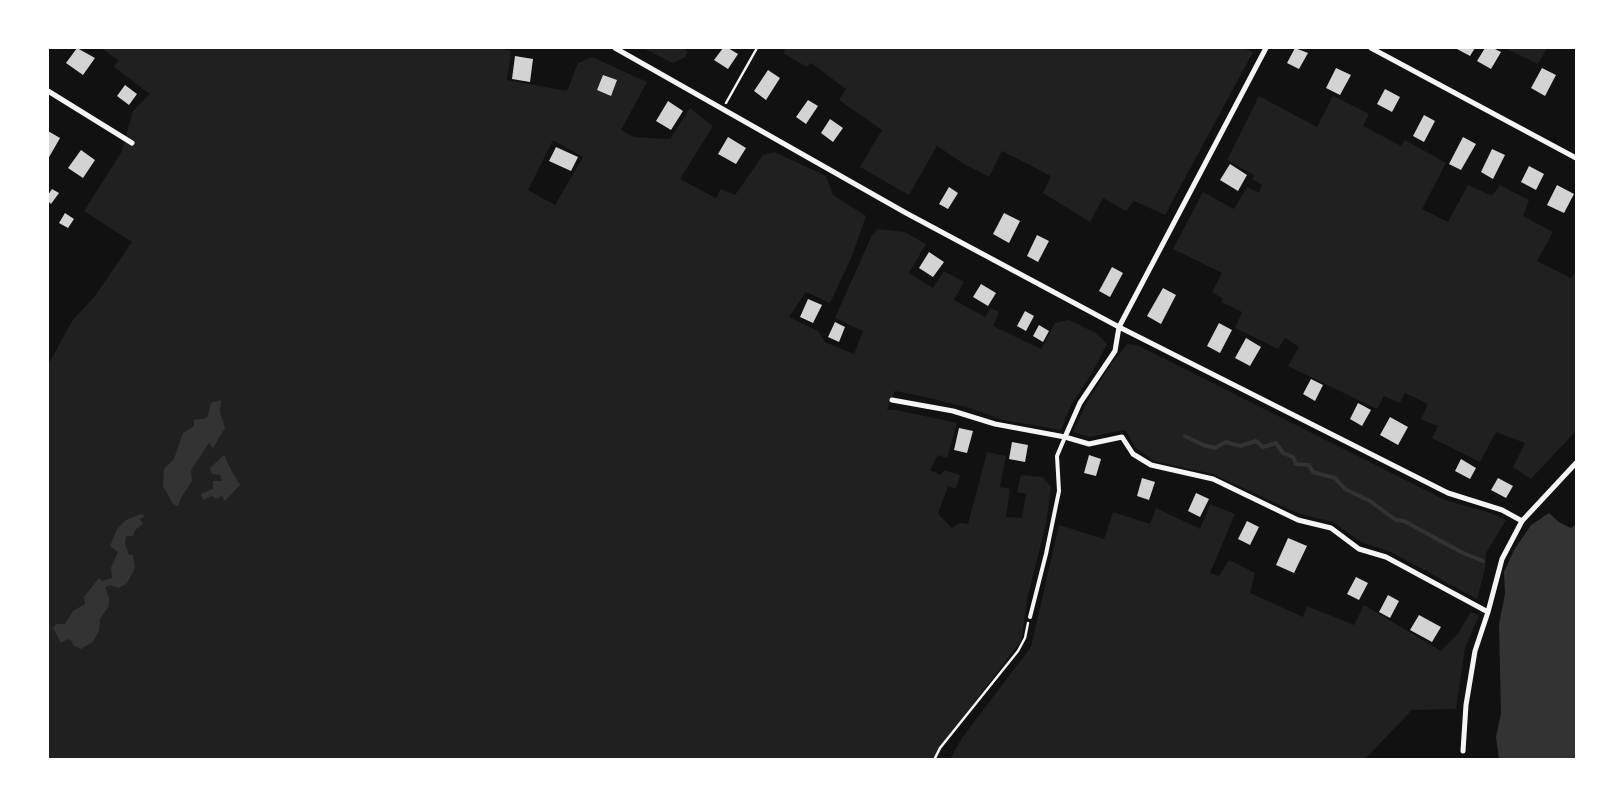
<!DOCTYPE html>
<html>
<head>
<meta charset="utf-8">
<style>
	body { margin:0 }
	#map { position:relative; width:1624px; height:807px; overflow:hidden; background:#111; font-family:Rubik,sans-serif }
	canvas { display:block }
	.frame { position:absolute; inset:0; border:49px solid #fff; pointer-events:none }
</style>
</head>
<body>
<div id="map">
<canvas width="1624" height="807"></canvas>
<div class="frame"></div>
</div>
<script>
const c = document.querySelector('canvas').getContext('2d');
c.lineJoin = 'round';
function paint(path, color) { c.fillStyle = color; c.fill(path, 'evenodd'); }
const poly = rows => new Path2D(rows.map(r => 'M' + r).join(''));
function strokePath(path, color, width, dash) { c.strokeStyle = color; c.lineWidth = width; c.lineCap = dash ? 'butt' : 'round'; c.setLineDash(dash || []); c.stroke(path); }
const green = poly([
	[106,48,501,48,511,51,507,80,567,91,578,63,592,57,647,82,621,130,634,137,670,139,690,108,713,126,680,179,716,198,721,189,735,195,763,155,774,152,826,176,833,195,866,216,852,256,830,303,806,292,789,317,818,331,825,342,854,354,863,331,835,318,872,235,878,229,905,232,926,244,909,273,933,288,944,271,964,282,954,300,985,317,991,308,999,312,993,326,1041,349,1055,323,1069,320,1096,333,1107,344,1092,373,1071,405,1061,430,1003,420,966,407,921,396,895,391,887,410,896,410,957,423,947,458,938,455,930,470,941,475,944,470,960,475,956,489,948,486,938,514,952,528,959,523,968,524,987,452,1006,456,1000,487,1010,489,1006,517,1022,518,1026,494,1017,492,1021,475,1043,477,1051,487,1046,524,1028,595,1021,641,951,733,937,759,48,760,48,365,72,321,95,296,132,242,84,211,121,153,133,111,150,94,114,67,118,60,104,50],
	[553,140,583,157,555,205,528,190],
	[643,48,683,48,688,52,685,57,673,63],
	[786,48,1243,48,1253,52,1165,215,1134,201,1126,211,1103,198,1090,222,1043,193,1051,176,1002,151,989,177,964,164,937,146,909,195,860,167,882,130,839,100,846,89,811,63,807,67,783,53],
	[1505,48,1547,48,1538,64],
	[1259,96,1317,127,1333,96,1369,114,1363,126,1401,146,1405,140,1446,163,1422,209,1448,222,1468,185,1492,196,1500,185,1529,200,1523,216,1553,232,1537,261,1571,278,1576,270,1576,431,1531,479,1513,467,1525,443,1496,432,1480,462,1432,438,1438,426,1421,419,1428,404,1405,393,1400,403,1384,396,1377,409,1288,366,1299,347,1285,338,1278,349,1235,328,1242,312,1221,302,1223,299,1212,292,1222,273,1173,249,1203,192,1234,209,1247,187,1259,193,1262,185,1252,179,1254,175,1227,160],
	[1127,344,1137,345,1445,500,1491,513,1506,520,1486,553,1485,569,1477,599,1391,552,1361,542,1333,522,1297,513,1213,474,1154,461,1136,448,1125,430,1089,437,1073,432,1085,406,1111,364],
	[1210,504,1235,514,1210,573,1219,576,1229,560,1255,573,1250,593,1303,617,1307,606,1354,625,1364,605,1441,651,1459,632,1471,612,1479,616,1465,648,1456,709,1412,710,1365,759,950,759,962,738,1031,647,1059,525,1104,539,1113,512,1150,524,1156,508,1200,529]
]);
const water = poly([
	[221,400,220,412,225,428,213,448,209,443,191,470,192,481,181,498,178,506,173,504,163,486,164,469,174,459,183,433,194,426,194,420,207,418,211,403],
	[224,455,232,472,240,485,225,501,222,496,216,499,212,496,203,500,201,494,213,489,213,481,222,481,220,475,212,474,210,468],
	[1549,513,1559,522,1571,528,1576,524,1576,759,1499,759,1496,737,1501,713,1499,624,1505,594,1504,572,1514,550,1531,525],
	[141,514,145,516,140,519,143,524,135,530,133,536,126,536,125,544,129,555,133,555,135,568,127,583,119,588,110,585,105,587,109,598,109,606,100,619,99,631,93,642,81,649,73,645,72,641,68,639,61,643,53,628,56,624,65,624,73,611,85,604,84,597,99,578,102,581,112,578,111,568,118,552,110,546,117,529,126,520]
]);
const stream = poly([
	[1185,436,1203,445,1215,448,1226,442,1240,446,1256,441,1263,447,1276,443,1283,453,1293,457,1296,464,1309,465,1313,472,1335,478,1345,489,1370,501,1396,520,1404,521,1461,552,1483,561]
]);
const building = poly([
	[77,48,95,58,83,75,66,63],
	[723,48,728,48,738,54,728,69,714,60],
	[1295,48,1308,53,1299,69,1287,63],
	[1458,48,1475,48,1470,56,1457,49],
	[1485,48,1493,48,1501,52,1491,69,1477,61],
	[515,56,533,59,530,82,512,79],
	[1336,68,1351,75,1340,95,1326,88],
	[1542,68,1556,75,1545,96,1531,88],
	[768,70,780,78,766,100,754,91],
	[603,75,617,80,611,96,597,90],
	[125,85,137,94,129,105,117,96],
	[1385,89,1400,97,1392,112,1377,104],
	[808,100,818,106,806,124,796,117],
	[668,101,683,111,671,130,656,121],
	[1424,115,1435,121,1424,142,1413,136],
	[830,119,843,128,833,142,821,133],
	[48,131,60,138,48,159],
	[728,137,746,148,736,164,718,154],
	[1463,137,1476,144,1461,170,1449,164],
	[556,147,578,157,571,171,549,161],
	[1492,149,1505,155,1493,179,1481,172],
	[81,150,95,160,83,178,68,168],
	[1230,164,1247,175,1238,191,1220,180],
	[1529,166,1544,174,1536,190,1521,182],
	[1557,185,1574,194,1564,213,1547,205],
	[949,187,958,193,948,209,939,204],
	[52,189,59,193,51,204,48,201,48,195],
	[65,213,74,219,68,228,59,223],
	[1004,213,1020,221,1009,243,993,234],
	[1037,235,1049,241,1038,262,1027,256],
	[929,252,944,262,933,277,919,268],
	[1112,267,1123,273,1110,297,1099,291],
	[981,284,996,293,988,306,973,297],
	[1163,288,1176,295,1161,324,1147,316],
	[808,299,822,305,813,323,800,317],
	[1025,311,1034,316,1026,331,1017,326],
	[835,322,845,327,839,342,828,337],
	[1219,323,1232,330,1220,353,1207,346],
	[1039,325,1049,331,1043,342,1033,336],
	[1246,338,1261,347,1250,366,1235,358],
	[1311,379,1323,385,1315,401,1303,394],
	[1358,403,1371,410,1362,426,1350,419],
	[1390,417,1408,427,1398,445,1380,435],
	[959,428,973,431,967,453,954,450],
	[1012,442,1028,445,1025,462,1009,459],
	[1089,455,1101,459,1096,476,1084,473],
	[1461,459,1476,468,1470,479,1455,471],
	[1142,478,1155,482,1149,500,1137,496],
	[1498,478,1513,486,1506,498,1491,490],
	[1196,493,1209,499,1200,517,1188,511],
	[1247,521,1259,527,1250,545,1238,539],
	[1288,538,1307,546,1294,573,1276,565],
	[1356,577,1368,583,1359,600,1347,594],
	[1388,595,1399,601,1390,618,1379,612],
	[1419,615,1441,627,1432,642,1410,630]
]);
const path = poly([
	[726,103,757,48],
	[934,760,940,748,1018,651,1025,638,1028,623]
]);
const service = poly([
	[1030,617,1046,554,1059,491,1057,456,1065,437]
]);
const minor = poly([
	[615,48,906,213,1119,327,1448,493,1502,510,1522,521],
	[1371,48,1576,158],
	[48,91,132,143],
	[892,400,953,411,995,424,1065,437,1089,444,1122,437,1133,454,1151,465,1213,479,1298,520,1331,528,1359,549,1386,557,1488,612],
	[1065,437,1080,403,1115,351,1119,327,1266,48],
	[1463,751,1466,705,1475,651,1488,612,1502,559,1522,521,1576,463]
]);
paint(green, '#202020');
paint(water, '#333');
strokePath(stream, '#333', 4);
paint(building, '#d3d3d3');
strokePath(path, '#f5f5f5', 2.5);
strokePath(service, '#f5f5f5', 4);
strokePath(minor, '#f5f5f5', 5);
</script>
</body>
</html>
